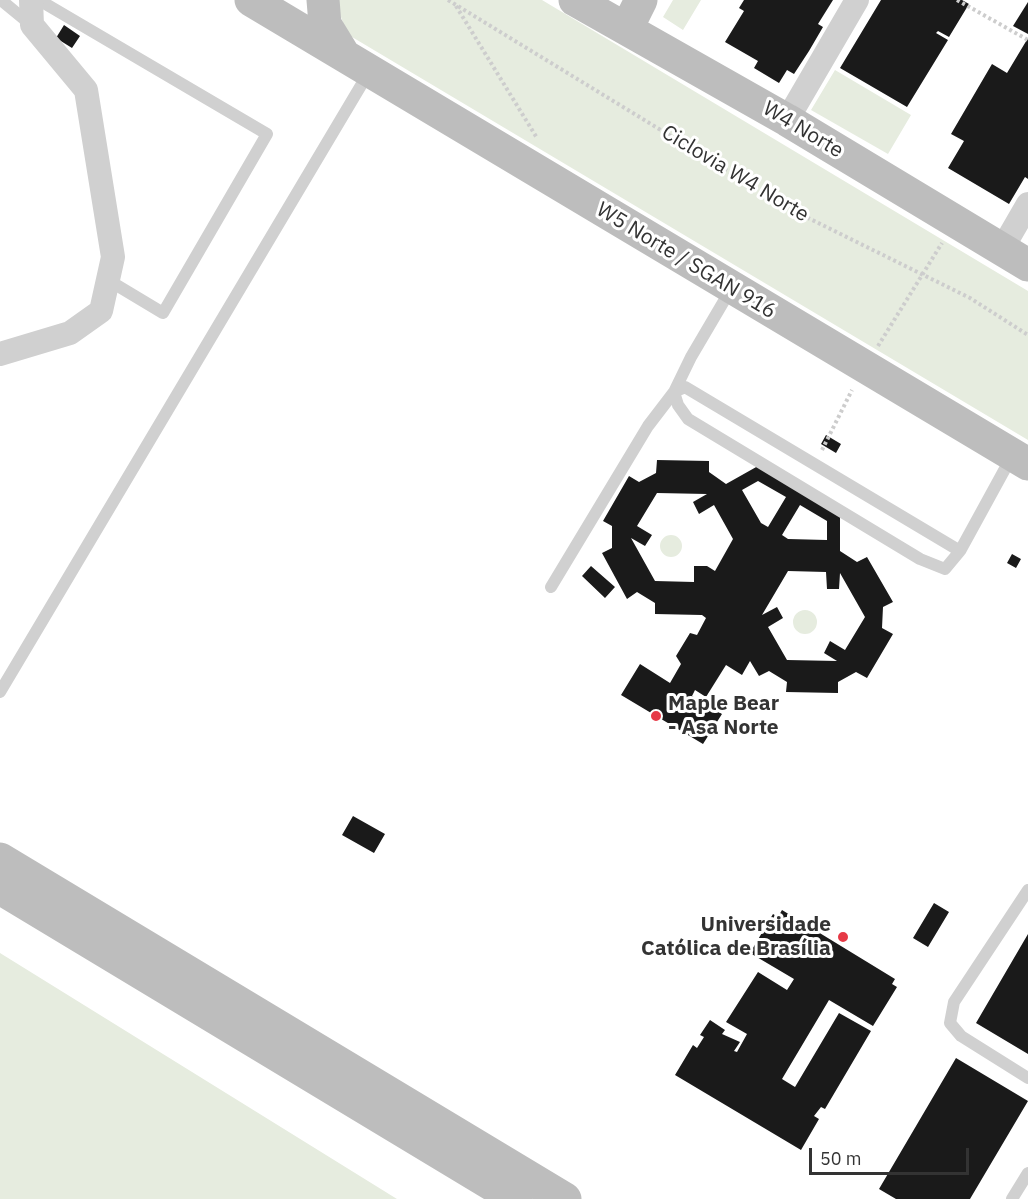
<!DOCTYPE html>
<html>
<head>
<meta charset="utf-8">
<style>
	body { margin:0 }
	#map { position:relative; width:1028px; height:1199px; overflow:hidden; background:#fff; font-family:"IBM Plex Sans",sans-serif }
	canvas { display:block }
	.scale { position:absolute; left:809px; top:1148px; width:160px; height:27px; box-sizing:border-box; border:3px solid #333; border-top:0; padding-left:8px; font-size:18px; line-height:21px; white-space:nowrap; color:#333; -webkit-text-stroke:4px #fff; paint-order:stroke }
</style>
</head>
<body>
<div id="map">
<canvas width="1028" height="1199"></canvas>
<div class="scale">50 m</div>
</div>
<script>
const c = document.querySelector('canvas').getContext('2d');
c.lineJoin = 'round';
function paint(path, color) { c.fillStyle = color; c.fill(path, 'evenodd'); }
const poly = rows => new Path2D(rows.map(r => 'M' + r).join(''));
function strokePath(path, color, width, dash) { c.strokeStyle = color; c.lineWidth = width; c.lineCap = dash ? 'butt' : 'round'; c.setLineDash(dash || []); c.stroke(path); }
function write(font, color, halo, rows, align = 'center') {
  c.font = font + ' "IBM Plex Sans",sans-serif'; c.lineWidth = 6; c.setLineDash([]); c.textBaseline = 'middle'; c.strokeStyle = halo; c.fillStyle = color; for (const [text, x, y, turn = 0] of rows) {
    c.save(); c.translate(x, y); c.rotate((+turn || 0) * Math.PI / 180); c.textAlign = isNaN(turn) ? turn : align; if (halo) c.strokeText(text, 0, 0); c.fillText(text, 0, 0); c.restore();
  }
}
const green = poly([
	[335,0,542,0,1028,291,1028,440,347,34],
	[673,0,701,0,683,30,663,17],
	[835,70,911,115,888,154,811,110],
	'660 546a11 11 0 1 1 22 0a11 11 0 1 1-22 0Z',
	'793 622a12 12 0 1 1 24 0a12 12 0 1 1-24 0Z',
	[0,953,397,1199,0,1199]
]);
const building = poly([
	[744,0,833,0,818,24,823,27,809,51,794,74,787,70,779,83,754,68,758,61,725,42,744,11,739,8],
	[881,0,962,0,969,4,949,37,938,31,936,33,948,40,907,107,840,68],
	[1028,2,1028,34,1013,26],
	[64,25,80,36,72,48,56,38],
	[1028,38,1028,179,1025,177,1009,204,948,168,964,141,951,134,992,64,1007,73],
	[826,435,841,444,836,453,821,444],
	[657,460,709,461,709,472,726,484,758,466,840,515,840,551,857,562,867,557,893,602,883,607,882,628,893,634,867,678,856,672,838,682,838,693,786,692,787,682,769,671,759,676,750,661,742,675,726,665,706,697,695,690,692,696,722,714,703,744,621,695,640,664,670,683,681,664,676,656,690,633,697,635,706,618,702,615,655,614,655,603,637,592,627,599,602,553,612,548,612,526,603,521,629,476,639,482,656,473],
	[758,481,786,497,768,527,761,523,742,490],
	[657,493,707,494,693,502,699,514,714,505,733,539,715,571,707,566,694,566,694,582,655,581,631,538,645,546,652,535,637,526],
	[800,505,827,521,827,540,788,539,782,535],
	[788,571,826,572,827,589,839,589,840,573,865,617,845,650,830,641,824,653,837,661,787,660,768,627,783,618,777,607,762,615],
	[1012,554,1021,559,1016,568,1007,563],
	[591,566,615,587,605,598,582,576],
	[353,816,385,834,374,853,342,835],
	[934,903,949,912,928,947,913,938],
	[782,910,895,979,892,984,897,987,873,1026,829,1000,782,1079,795,1087,839,1013,871,1031,825,1109,821,1107,814,1116,819,1119,801,1150,675,1075,693,1045,697,1048,704,1037,700,1035,710,1020,725,1030,722,1034,740,1042,734,1051,737,1052,747,1034,726,1022,758,972,787,990,794,979,750,953,773,914,778,917],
	[1028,934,1028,1054,976,1023],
	[956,1058,1028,1101,970,1199,896,1199,879,1189]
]);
const path = poly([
	[448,0,790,209,970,298,1028,335],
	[957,0,1028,40],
	[456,6,537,138],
	[878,346,942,243],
	[822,450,852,390]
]);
const lane = poly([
	[1,0,30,24],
	[39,0,267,134,163,313,108,280],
	[731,289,691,357,674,392,685,387,960,551,1012,456],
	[551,587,648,426,674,392,678,405,688,419,920,559,945,569,960,551],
	[0,692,369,72],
	[1028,890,954,1002,950,1023,961,1036,1028,1078],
	[1012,1199,1028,1173]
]);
const street = poly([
	[787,120,857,0],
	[1002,249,1028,204],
	[0,354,70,333,101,311,113,257,86,90,32,25,31,0]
]);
const secondary = poly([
	[251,0,1028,464],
	[323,0,325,24,344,55],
	[575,0,787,120,1028,265],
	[627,28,641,0],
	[0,859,565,1199],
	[0,888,516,1199]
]);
const markers = [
	[656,716,6,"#e63946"],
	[843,937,6,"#e63946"]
];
const streetNames = [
	["W4 Norte",803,130,31],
	["Ciclovia W4 Norte",735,174,31],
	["W5 Norte / SGAN 916",686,261,31]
];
const poiNames = [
	["Maple Bear",668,704],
	["- Asa Norte",668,728],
	["Universidade",831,925,"right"],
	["Católica de Brasília",831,949,"right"]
];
paint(green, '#e6ecdf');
paint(building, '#1a1a1a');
strokePath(path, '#cdcdcd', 4, [3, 3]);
strokePath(lane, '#d0d0d0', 12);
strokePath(street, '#d0d0d0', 24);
strokePath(secondary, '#bdbdbd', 33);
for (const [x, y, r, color] of markers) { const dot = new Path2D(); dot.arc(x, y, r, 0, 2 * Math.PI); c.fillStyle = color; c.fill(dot); strokePath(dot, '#fff', 2); }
write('21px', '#333', '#fff', streetNames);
write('bold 21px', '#333', '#fff', poiNames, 'left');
</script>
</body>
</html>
